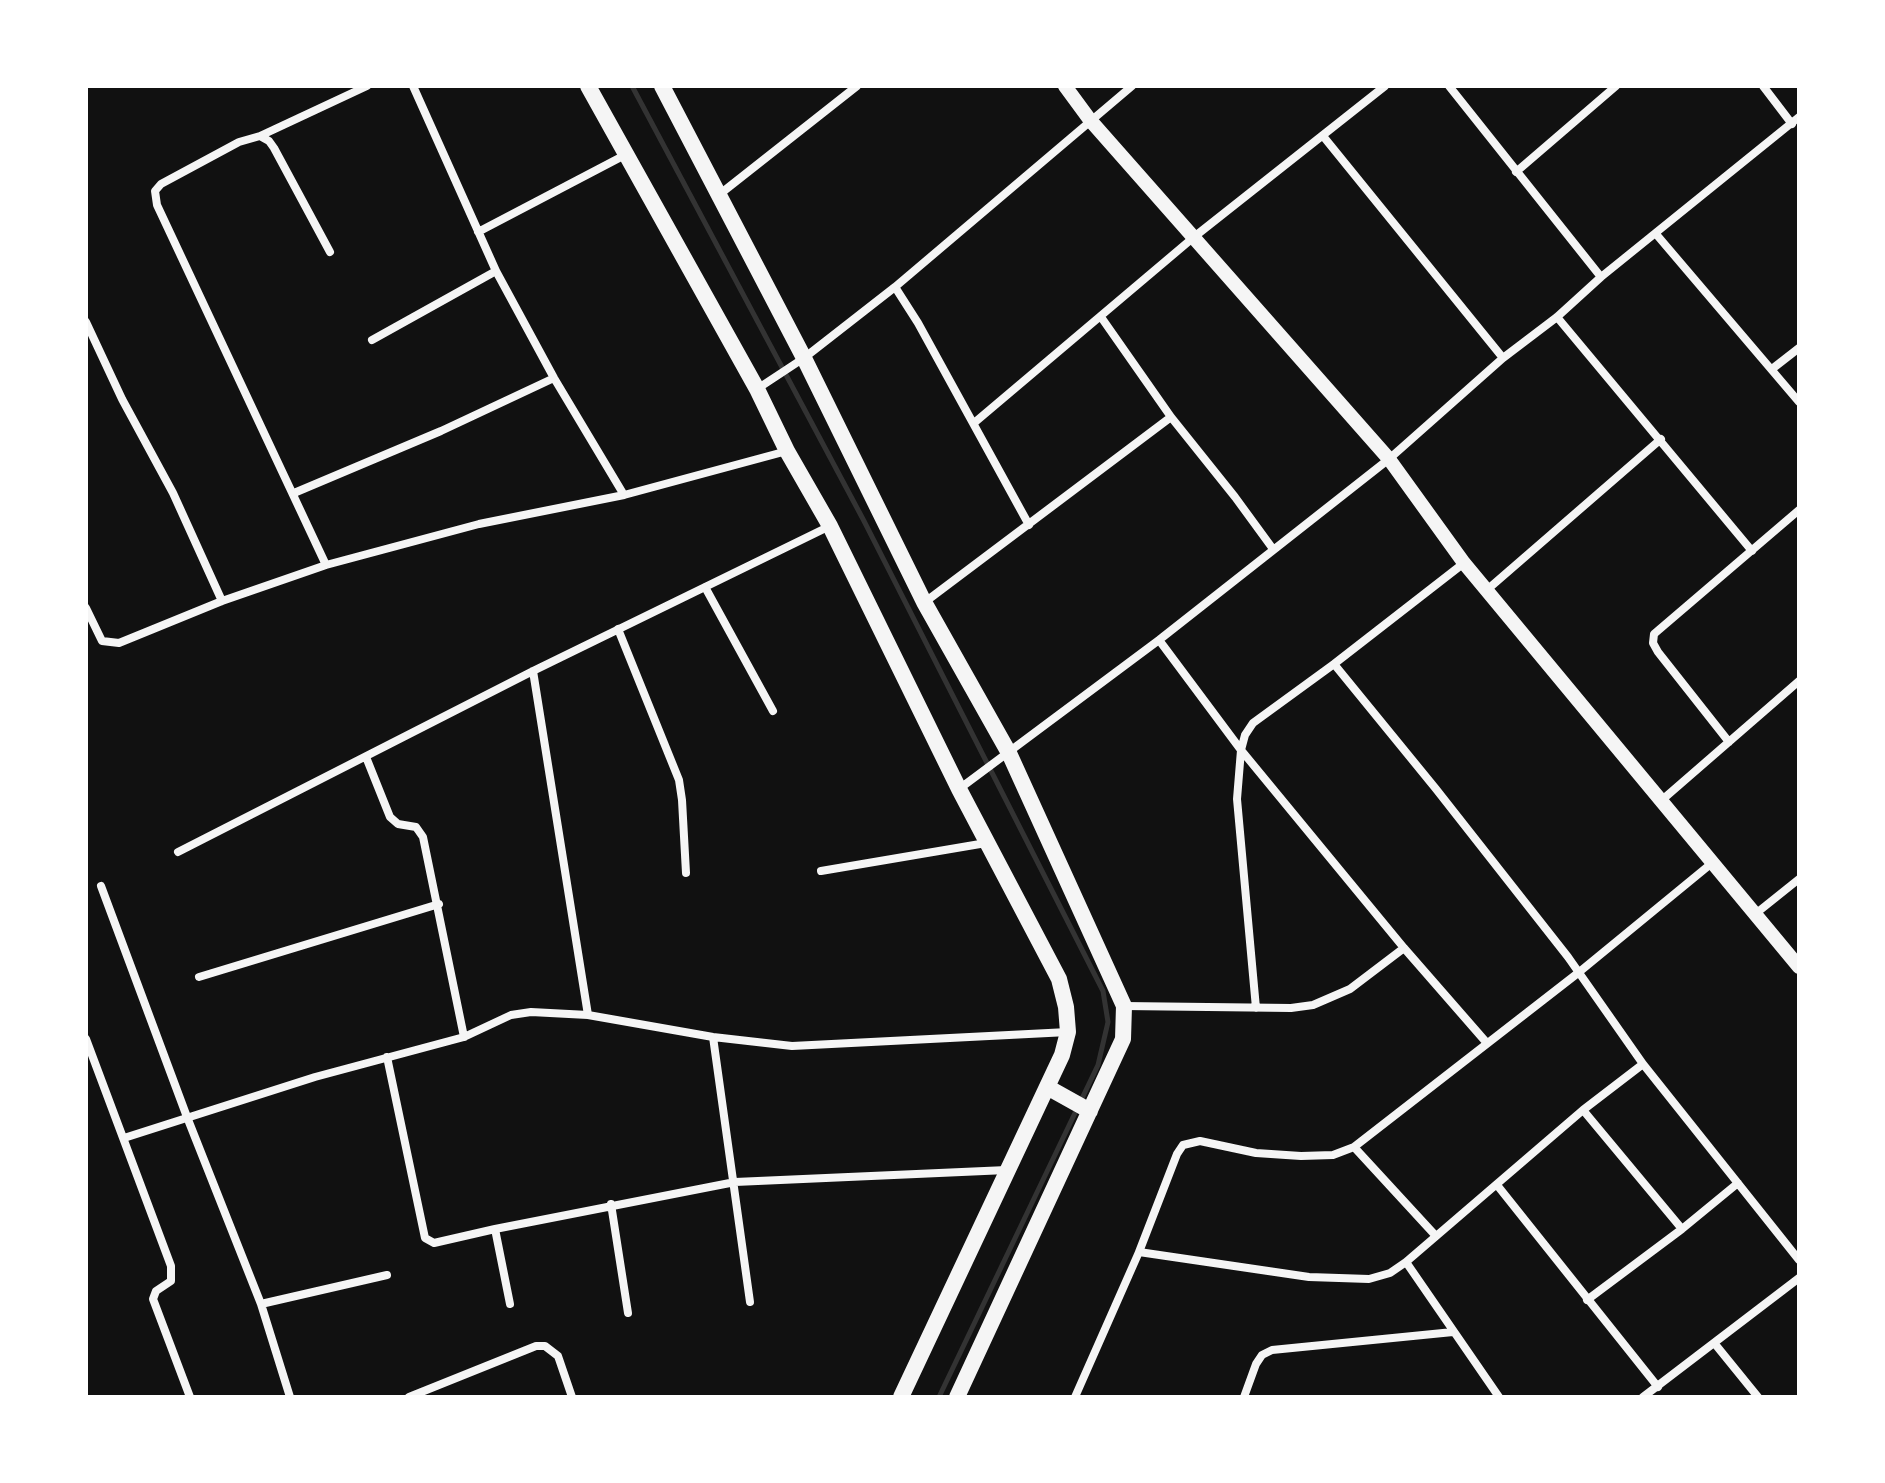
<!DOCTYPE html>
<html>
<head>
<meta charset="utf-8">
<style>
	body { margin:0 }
	#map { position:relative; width:1885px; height:1483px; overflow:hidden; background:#111; font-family:"IBM Plex Sans",sans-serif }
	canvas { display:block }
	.frame { position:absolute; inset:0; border:88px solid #fff; pointer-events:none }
</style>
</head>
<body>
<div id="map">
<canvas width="1885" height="1483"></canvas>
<div class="frame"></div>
</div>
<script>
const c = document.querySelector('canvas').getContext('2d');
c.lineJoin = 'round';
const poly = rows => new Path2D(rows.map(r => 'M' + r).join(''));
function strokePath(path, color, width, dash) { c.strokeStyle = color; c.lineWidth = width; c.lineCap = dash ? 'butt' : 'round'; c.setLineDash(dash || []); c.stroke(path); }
const stream = poly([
	[632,86,864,521,1103,991,1108,1022,1098,1065,939,1397]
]);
const minor = poly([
	[413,86,496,271,554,378,624,495],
	[1449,86,1601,277],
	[1763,86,1792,124],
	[260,136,367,86],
	[1323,136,1503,358],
	[1516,172,1616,86],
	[720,194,857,86],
	[478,232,625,155],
	[1656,234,1799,402],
	[895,287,918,323,1029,525],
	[1101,317,1171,417,1235,497,1273,549],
	[1557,317,1752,551],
	[86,322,122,399,173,493,222,601],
	[372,340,496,271],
	[1772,369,1799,348],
	[757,389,804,358,895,287,1132,86],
	[974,423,1194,237,1385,86],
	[294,493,441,431,554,378],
	[326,565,157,205,155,191,161,184,239,142,260,136,269,141,274,148,330,252],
	[705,587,773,711],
	[1488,589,1661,439],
	[925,602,1171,417],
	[86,608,102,641,119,643,222,601,326,565,479,524,624,495,787,451],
	[618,629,679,780,682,800,686,873],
	[1159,640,1241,750,1404,948,1486,1042],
	[1334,664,1436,789,1568,957,1643,1064,1799,1260],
	[533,671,588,1015],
	[1729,742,1658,652,1653,643,1654,634,1799,510],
	[366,757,390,817,398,824,416,827,423,837,464,1037],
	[959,789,1159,640,1389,459,1503,358,1557,317,1601,277,1799,117],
	[1662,800,1799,681],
	[178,852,533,671,830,526],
	[821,871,986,843],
	[101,886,187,1117,261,1304,290,1397],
	[1754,915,1799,879],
	[199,977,439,904],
	[1124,1006,1291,1008,1313,1005,1350,989,1404,948],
	[1256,1008,1237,799,1241,750,1245,735,1253,723,1334,664,1464,563],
	[713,1037,750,1302],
	[86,1039,171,1266,171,1281,156,1291,153,1299,190,1397],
	[387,1057,425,1238,434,1243,495,1229],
	[1583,1110,1682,1229,1587,1300],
	[124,1138,315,1077,464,1037,511,1015,531,1012,588,1015,713,1037,792,1046,1068,1032],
	[1354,1147,1435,1235],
	[1497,1185,1658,1387],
	[611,1204,628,1313],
	[1682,1229,1738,1183],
	[1139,1252,1177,1154,1183,1145,1200,1141,1256,1153,1301,1156,1333,1155,1354,1147,1578,973,1712,863],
	[1406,1262,1499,1397],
	[261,1304,387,1275],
	[510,1304,495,1229,735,1182,1007,1170],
	[1715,1344,1758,1397],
	[409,1397,536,1346,545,1346,558,1356,572,1397],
	[1075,1397,1139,1252,1309,1277,1369,1279,1390,1273,1406,1262,1583,1110,1643,1064],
	[1244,1397,1256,1364,1262,1355,1272,1350,1453,1332],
	[1643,1397,1799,1278]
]);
const tertiary = poly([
	[1065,86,1090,120,1389,459,1464,563,1799,967]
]);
const secondary = poly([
	[588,86,757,389,787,451,830,526,959,789,1059,979,1066,1007,1068,1032,1062,1055,901,1397],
	[662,86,804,358,924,602,1009,753,1124,1006,1123,1039,957,1397],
	[1047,1087,1090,1111]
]);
strokePath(stream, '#333', 5);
strokePath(minor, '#f5f5f5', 8);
strokePath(tertiary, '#f5f5f5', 14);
strokePath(secondary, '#f5f5f5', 16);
</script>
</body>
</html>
